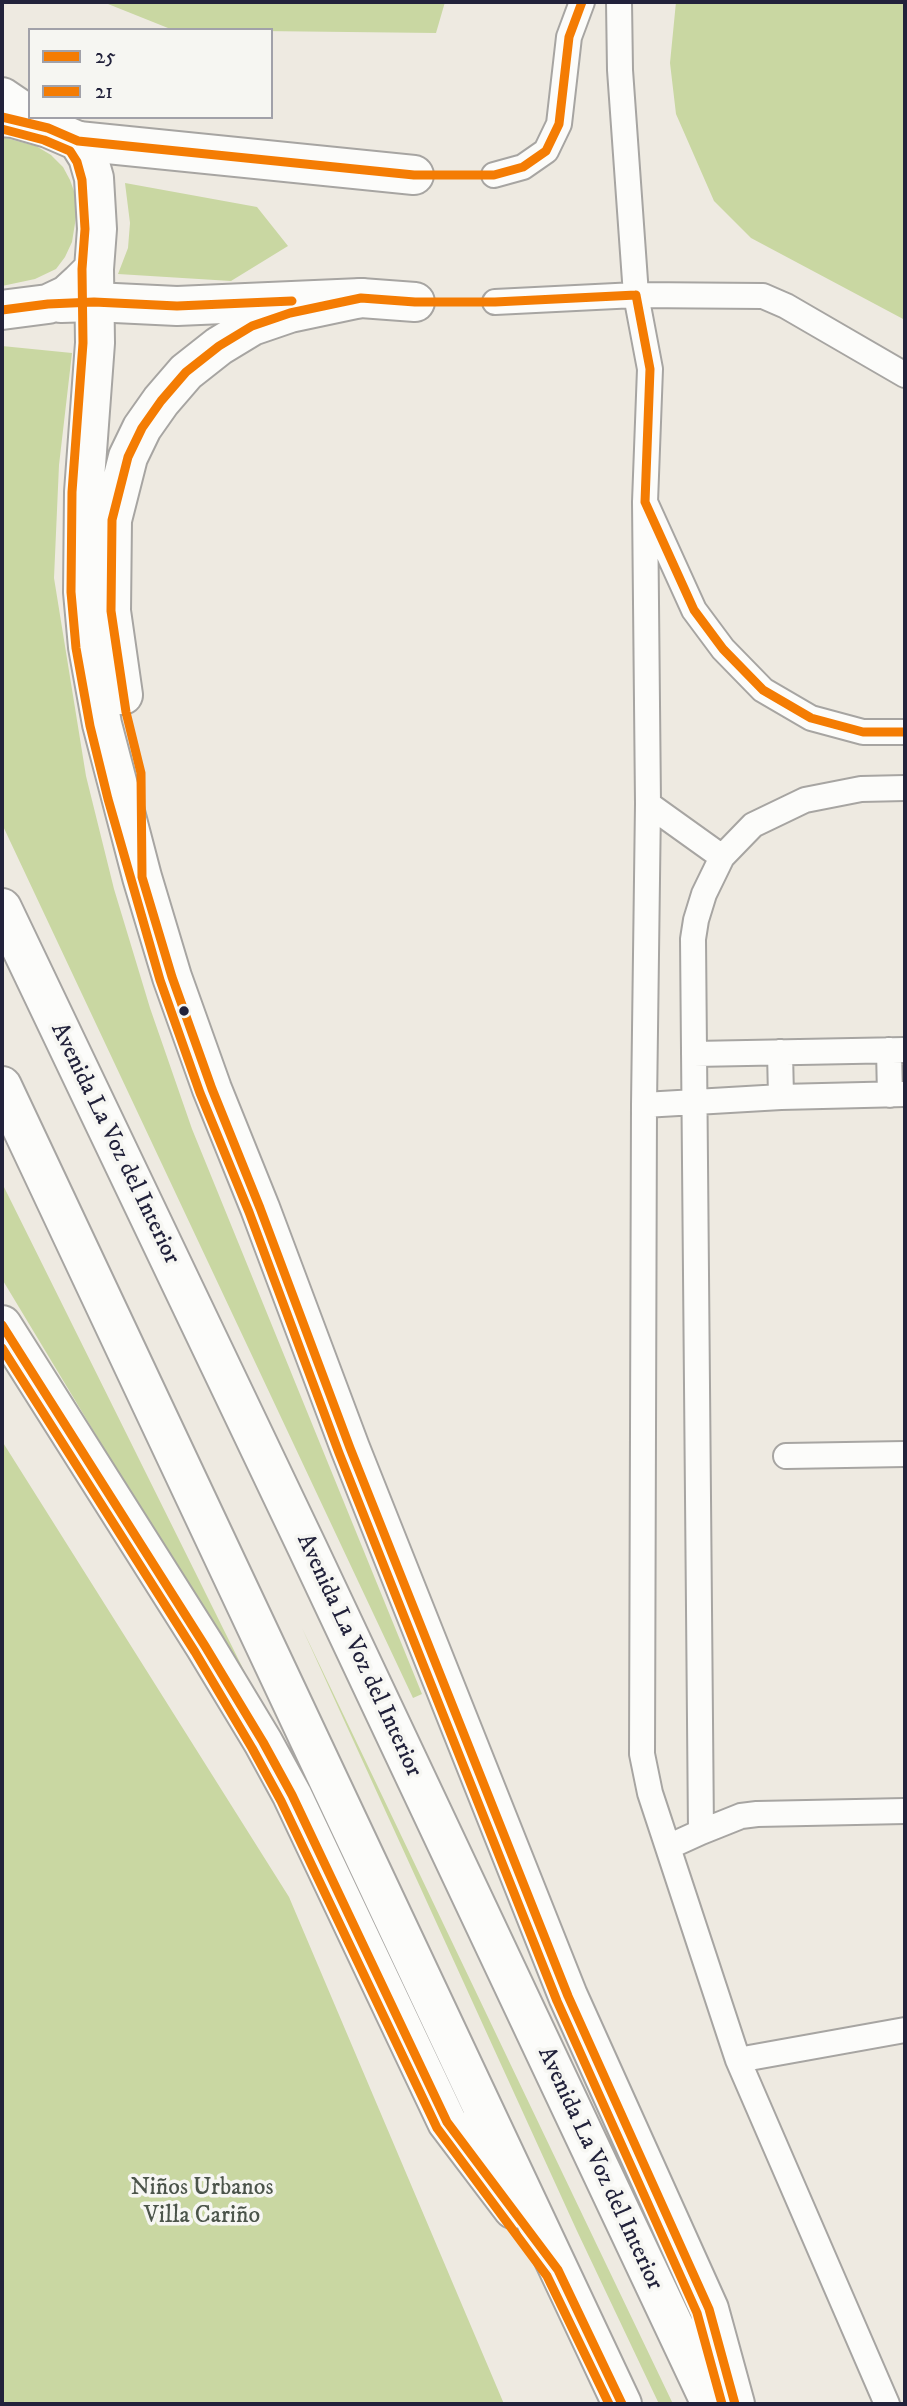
<!DOCTYPE html>
<html>
<head>
<meta charset="utf-8">
<style>
	body { margin:0 }
	#map { position:relative; width:907px; height:2406px; overflow:hidden; background:#eeeae1; font-family:"IM FELL DW Pica",serif }
	canvas { display:block }
	.frame { position:absolute; inset:0; border:4px solid #22223b; pointer-events:none }
	.legend { position:absolute; left:28px; top:28px; width:245px; height:91px; box-sizing:border-box; background:#f6f6f2; border:2px solid #a1a1a9; margin:0; padding:9px 12px; list-style:none; font-size:21px; color:#22223b }
	.legend li { display:flex; align-items:center; gap:14px; height:35px }
	.legend b { width:35px; border:2px solid #a1a1a9 }
</style>
</head>
<body>
<div id="map">
<canvas width="907" height="2406"></canvas>
<div class="frame"></div>
<ul class="legend">
<li><b style="height:9px;background:#f47c03"></b>25</li>
<li><b style="height:9px;background:#f47c03"></b>21</li>
</ul>
</div>
<script>
const c = document.querySelector('canvas').getContext('2d');
c.lineJoin = 'round';
function paint(path, color) { c.fillStyle = color; c.fill(path, 'evenodd'); }
const poly = rows => new Path2D(rows.map(r => 'M' + r).join(''));
function strokePath(path, color, width, dash) { c.strokeStyle = color; c.lineWidth = width; c.lineCap = dash ? 'butt' : 'round'; c.setLineDash(dash || []); c.stroke(path); }
function write(font, color, halo, rows, align = 'center') {
  c.font = font + ' "IM FELL DW Pica",serif'; c.lineWidth = 7; c.setLineDash([]); c.textBaseline = 'middle'; c.strokeStyle = halo; c.fillStyle = color; for (const [text, x, y, turn = 0] of rows) {
    c.save(); c.translate(x, y); c.rotate((+turn || 0) * Math.PI / 180); c.textAlign = isNaN(turn) ? turn : align; if (halo) c.strokeText(text, 0, 0); c.fillText(text, 0, 0); c.restore();
  }
}
const green = poly([
	[103,2,445,2,436,33,173,30],
	[676,2,905,2,905,320,751,238,714,201,676,114,670,63],
	[2,137,36,146,51,155,63,167,70,180,75,194,77,211,72,242,65,257,56,269,35,279,2,286],
	[125,183,257,207,288,246,231,281,118,274,128,248,130,223],
	[2,346,72,353,59,465,54,578,86,776,114,889,150,1008,192,1129,422,1694,413,1698,2,824],
	[2,1183,273,1729,2,1279],
	[2,1441,289,1897,504,2404,2,2404],
	[302,1628,583,2216,673,2404,659,2404,577,2231]
]);
const service = poly([
	[619,2,620,70,636,295,650,369,645,502,694,610,723,649,763,690,811,718,863,732,905,732],
	[494,175,523,167,546,151,559,124,569,37,582,2],
	[495,302,636,295,763,296,786,306,905,375],
	[645,502,648,804,644,1105,642,1754,650,1793,738,2060,887,2404],
	[648,804,722,857],
	[889,1050,890,1095],
	[780,1052,781,1097],
	[694,1054,905,1050],
	[644,1105,781,1097,905,1094],
	[786,1456,905,1454],
	[701,1832,741,1816,757,1814,905,1811],
	[668,1847,701,1832,693,939,696,920,704,894,722,857,753,825,805,800,861,789,905,788],
	[738,2060,905,2030]
]);
const minor = poly([
	[78,141,414,175],
	[61,303,94,302,177,306,361,298,415,302]
]);
const secondary = poly([
	[2,117,13,118,48,128,78,141,88,157,94,178,97,229,94,269,80,283,67,295,48,304,2,310]
]);
const primary = poly([
	[2,97,30,116],
	[94,269,95,343,84,492,83,592,88,647,102,724,142,877,172,977,212,1089,260,1208,350,1448,568,1996,709,2309,735,2404],
	[123,695,111,611,112,520,128,457,142,428,161,401,186,372,219,346,252,326,290,313,361,298],
	[2,908,307,1547,711,2404],
	[2,1086,622,2404],
	[2,1325,205,1646,263,1742,292,1795,447,2122,513,2209]
]);
const bus1 = poly([
	[2,117,48,128,78,141,414,175,494,175,523,167,546,151,559,124,569,37,582,2],
	[636,295,495,302,415,302,361,298,290,313,252,326,219,346,186,372,161,401,142,428,128,457,112,520,111,611,126,712,141,773,142,877,172,977,212,1089,260,1208,350,1448,568,1996,709,2309,735,2404],
	[636,295,650,369,645,502,694,610,723,649,763,690,811,718,863,732,905,732],
	[2,310,48,304,94,302,177,306,292,301],
	[2,1325,205,1646,263,1742,292,1795,447,2122,558,2270,622,2404]
]);
const bus2 = poly([
	[2,129,44,140,70,151,77,162,82,180,85,229,82,269,83,343,72,492,71,592,76,648,90,726,108,799,160,980,200,1093,249,1212,339,1453,557,2001,697,2313,722,2404],
	[2,1348,195,1652,252,1748,281,1801,437,2128,547,2276,609,2404]
]);
const markers = [
	[184,1011,6,"#22223b"]
];
const streetNames = [
	["Avenida La Voz del Interior",114,1144,64],
	["Avenida La Voz del Interior",358,1656,65],
	["Avenida La Voz del Interior",599,2169,65]
];
const parkNames = [
	["Niños Urbanos",202,2189],
	["Villa Cariño",202,2217]
];
paint(green, '#c9d7a2');
strokePath(service, '#a7a5a2', 28);
strokePath(minor, '#a7a5a2', 42);
strokePath(secondary, '#a7a5a2', 42);
strokePath(primary, '#a7a5a2', 42);
strokePath(service, '#fcfcfa', 24);
strokePath(minor, '#fcfcfa', 38);
strokePath(secondary, '#fcfcfa', 38);
strokePath(primary, '#fcfcfa', 38);
strokePath(bus1, '#f47c03', 9);
strokePath(bus2, '#f47c03', 9);
for (const [x, y, r, color] of markers) { const dot = new Path2D(); dot.arc(x, y, r, 0, 2 * Math.PI); c.fillStyle = color; c.fill(dot); strokePath(dot, '#f6f6f2', 2.5); }
write('24px', '#22223b', '#f6f6f2', streetNames);
write('24px', '#4b544a', '#f6f6f2', parkNames);
</script>
</body>
</html>
